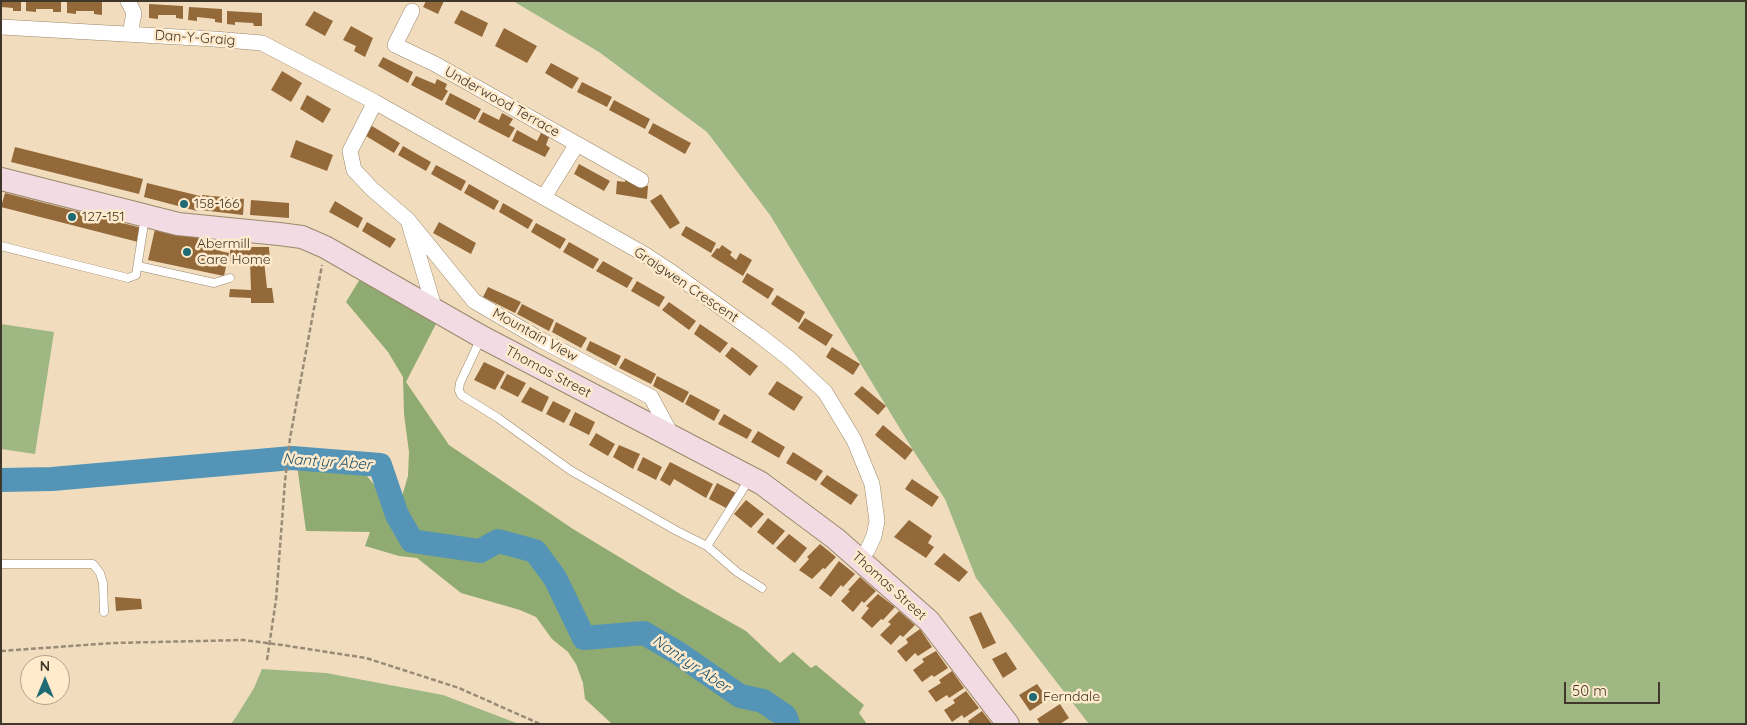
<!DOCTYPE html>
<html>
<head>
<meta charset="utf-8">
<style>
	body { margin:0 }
	#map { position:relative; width:1747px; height:725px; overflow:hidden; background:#f1ddbe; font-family:Quicksand,sans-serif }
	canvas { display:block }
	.frame { position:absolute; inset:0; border:2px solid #3f372a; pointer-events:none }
	.north { position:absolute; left:20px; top:655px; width:50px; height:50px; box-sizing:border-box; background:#ffeacb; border:1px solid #b2a28b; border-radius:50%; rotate:0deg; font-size:14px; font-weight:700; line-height:20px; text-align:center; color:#3f372a }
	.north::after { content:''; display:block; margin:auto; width:18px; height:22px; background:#1f6a73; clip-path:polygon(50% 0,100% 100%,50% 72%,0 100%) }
	.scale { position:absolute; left:1564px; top:682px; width:96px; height:22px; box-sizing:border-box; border:2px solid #3f372a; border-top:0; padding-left:6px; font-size:15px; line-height:18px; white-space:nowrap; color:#3f372a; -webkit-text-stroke:4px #ffeacb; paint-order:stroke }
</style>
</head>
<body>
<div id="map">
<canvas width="1747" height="725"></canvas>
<div class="frame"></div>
<div class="north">N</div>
<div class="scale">50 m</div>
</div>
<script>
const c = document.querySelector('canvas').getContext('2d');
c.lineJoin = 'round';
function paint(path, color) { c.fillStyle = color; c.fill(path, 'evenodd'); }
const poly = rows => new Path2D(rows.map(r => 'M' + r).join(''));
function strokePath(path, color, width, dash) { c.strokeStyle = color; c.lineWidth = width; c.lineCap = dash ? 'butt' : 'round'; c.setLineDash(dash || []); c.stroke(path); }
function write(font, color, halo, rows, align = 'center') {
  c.font = font + ' Quicksand,sans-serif'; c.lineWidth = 5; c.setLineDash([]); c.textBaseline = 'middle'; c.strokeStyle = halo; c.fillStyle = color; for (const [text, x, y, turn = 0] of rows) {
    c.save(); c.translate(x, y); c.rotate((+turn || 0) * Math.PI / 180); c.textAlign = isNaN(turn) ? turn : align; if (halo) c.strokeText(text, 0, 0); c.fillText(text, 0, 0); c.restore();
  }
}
const green = poly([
	[513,1,1746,1,1746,724,1089,724,976,578,945,499,913,450,770,215,707,132,599,52],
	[1,324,54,332,35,454,1,449],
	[262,669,326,673,443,695,519,724,231,724,236,717,254,688]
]);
const forest = poly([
	[360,279,437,322,406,382,449,445,573,529,682,595,746,631,780,663,793,652,811,668,816,665,864,705,859,713,867,724,612,724,585,699,583,683,576,664,568,652,552,639,536,617,520,610,461,593,417,558,399,556,365,546,370,532,306,531,296,458,352,463,362,470,377,488,390,495,397,513,408,476,409,452,404,414,403,377,388,352,346,302]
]);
const river = poly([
	[1,480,52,479,292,458,380,465,397,515,412,541,480,551,498,541,535,551,555,578,584,638,644,633,678,653,740,696,763,701,785,716,788,724]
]);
const building = poly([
	[1,1,21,1,21,11,13,11,13,8,1,7],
	[26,1,61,1,61,12,53,12,53,9,36,9,36,12,26,11],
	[67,1,102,1,102,15,94,14,94,11,76,11,76,14,67,13],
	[426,1,444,1,438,14,423,7],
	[149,4,183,6,183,19,176,18,176,15,158,15,158,19,149,18],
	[189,7,222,9,222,23,215,22,215,19,197,17,197,21,188,20],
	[461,10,488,23,482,37,454,23],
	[227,11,262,13,262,26,254,26,253,23,235,22,235,25,227,24],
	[314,11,333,21,325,36,305,25],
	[351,26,373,38,365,57,354,51,356,46,343,40],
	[504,28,537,46,527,63,495,46],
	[383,57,413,72,408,83,378,66],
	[551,63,579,78,572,89,545,73],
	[282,71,302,83,291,102,271,90],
	[416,76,435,84,437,79,447,84,445,89,448,91,442,101,411,85],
	[582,82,612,97,607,107,577,92],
	[450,93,481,109,475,120,445,104],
	[307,95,331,109,323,123,300,109],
	[614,100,650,119,645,129,609,110],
	[483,112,499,120,502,113,513,119,509,125,515,128,509,138,478,122],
	[367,123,400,143,394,153,361,133],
	[653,123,691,143,685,154,648,133],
	[517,130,537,141,541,133,549,137,546,145,550,148,545,157,512,141],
	[296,140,333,155,327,171,290,157],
	[403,146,431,162,426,171,398,155],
	[15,147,143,179,139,194,11,162],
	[579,164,610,181,604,191,574,174],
	[436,165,466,181,461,191,431,174],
	[625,177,633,184,648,186,647,199,616,194,617,181,625,182],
	[147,183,200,196,197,211,144,197],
	[469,184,499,201,494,210,464,193],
	[5,193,142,228,138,242,1,207],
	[661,194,680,223,670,229,650,201],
	[202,195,244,199,243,215,201,210],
	[251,200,289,203,289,218,250,215],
	[335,201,363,218,358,228,329,212],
	[503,203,533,220,528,229,499,212],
	[367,222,396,239,390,248,362,231],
	[439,222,476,243,471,254,433,233],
	[536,223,566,239,560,249,531,232],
	[686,226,716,243,711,253,681,235],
	[155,229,222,243,220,251,229,253,224,276,148,260],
	[569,242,599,259,593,269,563,252],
	[722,245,732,252,730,255,736,260,740,253,752,260,743,276,711,256,717,248,719,249],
	[230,247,269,247,270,261,264,261,267,288,272,288,274,303,251,303,251,298,229,297,230,289,251,290,250,262,230,262],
	[603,261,633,278,627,288,596,271],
	[747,273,774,289,768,299,742,282],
	[637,281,665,297,659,307,631,291],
	[488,287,521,302,515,313,483,297],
	[777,295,805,312,799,323,771,304],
	[669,302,696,321,689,330,662,310],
	[522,304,554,320,549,331,517,314],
	[805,318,833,335,826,346,798,328],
	[556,322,587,338,581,348,552,332],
	[700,324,728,343,720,353,694,334],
	[590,341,621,356,616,366,586,350],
	[732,347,758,366,750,376,725,356],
	[832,347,860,364,853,375,826,357],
	[625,358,656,374,651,384,619,368],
	[484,362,505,372,495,390,474,380],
	[507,374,526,383,518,397,500,388],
	[657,376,689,392,683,403,653,386],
	[777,381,803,397,794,411,768,394],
	[862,386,886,406,878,415,854,394],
	[530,387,549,397,542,412,521,402],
	[690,394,720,410,714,421,685,404],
	[553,401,571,410,564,423,546,414],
	[575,412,595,422,589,435,569,425],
	[724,414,752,430,747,439,718,424],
	[883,425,913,450,905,460,875,435],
	[758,431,785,447,779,458,751,442],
	[596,433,615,444,608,456,589,445],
	[619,445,640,454,633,469,613,457],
	[793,452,823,471,816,481,786,463],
	[643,457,662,467,656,480,637,470],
	[670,462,713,484,706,498,674,479,670,486,660,480],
	[827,475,858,495,851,505,820,484],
	[912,479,939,497,932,507,905,489],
	[717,483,736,493,728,509,709,499],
	[746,500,764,514,751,528,734,514],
	[768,518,785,531,773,545,757,532],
	[909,520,932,536,928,543,934,547,926,558,894,537],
	[789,534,807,548,795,563,776,548],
	[820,544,836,557,825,569,823,568,812,579,799,570,809,559,807,557],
	[944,553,968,572,959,582,934,564],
	[839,561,855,574,843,587,841,585,831,597,819,588],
	[860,577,876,591,864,603,862,601,853,612,841,601,850,591,848,590],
	[878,594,895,607,883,620,881,619,872,628,861,618,869,608,866,606],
	[115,597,141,599,142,609,116,611],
	[899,611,915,625,903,637,900,635,891,645,880,635,891,624,888,622],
	[981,612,996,643,983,649,969,617],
	[920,629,932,647,918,656,915,653,906,662,897,651,908,643,906,639],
	[936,651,948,668,934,677,932,675,922,682,913,670,924,662,922,659],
	[1006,652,1017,669,1003,678,992,659],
	[952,671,964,688,949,698,947,695,936,702,928,691,941,683,939,680],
	[1037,684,1048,699,1030,711,1019,695],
	[966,691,979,708,964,718,962,715,952,722,944,710,955,703,953,700],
	[1060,704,1069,718,1060,724,1040,724,1037,719],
	[982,711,992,724,970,724,968,721]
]);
const path = poly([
	[276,600,285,481,290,438,322,265],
	[1,651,113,643,243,640,282,645,366,658,459,688,540,724]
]);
const lane = poly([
	[1,246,128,278,136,275,145,217],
	[138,266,214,283,230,278],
	[481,338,460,383,459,390,461,395,498,418,570,470,677,531,707,546,737,572,762,588],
	[707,546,750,478],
	[1,564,93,564,100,573,103,583,104,612]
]);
const street = poly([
	[128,1,134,13,130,34],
	[412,11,395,45,435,64,641,180],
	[1,27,214,39,262,43,375,102,644,254,673,273,759,335,791,360,825,392,854,440,872,484,877,521,874,536,868,549,860,560],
	[375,102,350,151,354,170,372,189,408,220,435,310],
	[544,197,577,144],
	[408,220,474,301,541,340,651,397,672,436]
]);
const secondary = poly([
	[1,179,178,224,279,234,302,237,325,247,482,337,761,483,836,539,929,621,1008,724]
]);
const pathBridge = poly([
	[267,660,276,600]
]);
const markers = [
	[184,204,5,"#1f6a73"],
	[72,217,5,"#1f6a73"],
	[187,252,5,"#1f6a73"],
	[1033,697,5,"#1f6a73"]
];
const streetNames = [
	["Dan-Y-Graig",195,38,4],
	["Underwood Terrace",502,102,29],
	["Graigwen Crescent",686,285,34],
	["Mountain View",535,335,29],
	["Thomas Street",548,372,28],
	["Thomas Street",889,586,42]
];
const poiNames = [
	["158-166",194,204],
	["127-151",82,217],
	["Abermill",197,244],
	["Care Home",197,260],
	["Ferndale",1043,697]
];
const waterNames = [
	["Nant yr Aber",327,462,4],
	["Nant yr Aber",691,664,34]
];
paint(green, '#9eb783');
paint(forest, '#8fab72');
strokePath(river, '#5494b7', 24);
paint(building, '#94693a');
strokePath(lane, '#9b886b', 9);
strokePath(street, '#9b886b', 16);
strokePath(secondary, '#9b886b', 24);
strokePath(path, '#998b75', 2.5, [5, 2.5]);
strokePath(lane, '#fff', 8);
strokePath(street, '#fff', 15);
strokePath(secondary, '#f2dbe2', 22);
strokePath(pathBridge, '#998b75', 2.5, [5, 2.5]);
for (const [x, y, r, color] of markers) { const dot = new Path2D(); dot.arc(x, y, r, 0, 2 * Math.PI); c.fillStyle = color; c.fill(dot); strokePath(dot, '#ffeacb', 2); }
write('14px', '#3f372a', '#ffeacb', streetNames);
write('14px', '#3f372a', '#ffeacb', poiNames, 'left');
write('italic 15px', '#20526c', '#ffeacb', waterNames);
</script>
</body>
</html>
